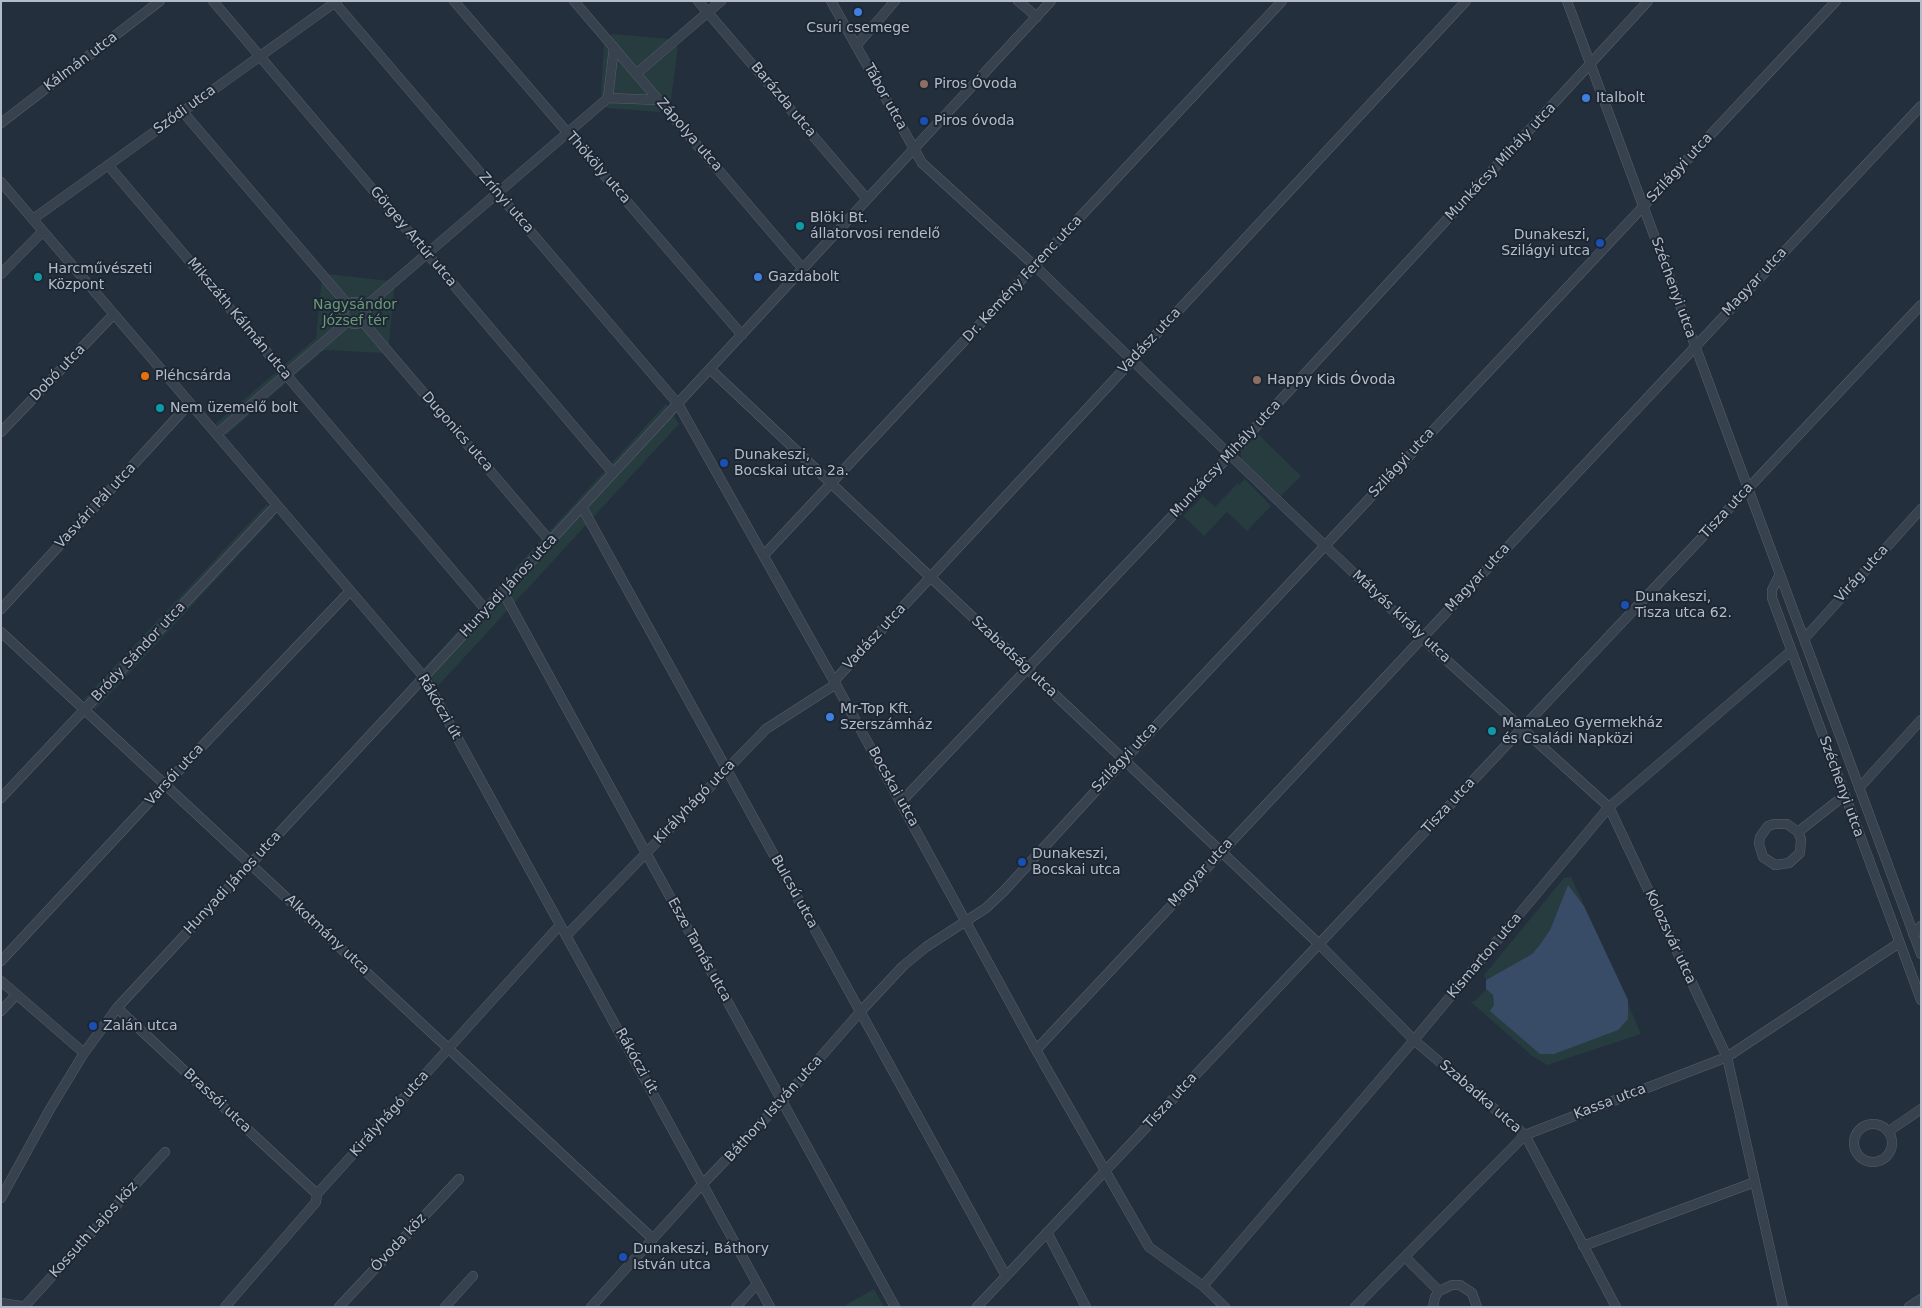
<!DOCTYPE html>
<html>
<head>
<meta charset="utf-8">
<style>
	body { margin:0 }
	#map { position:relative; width:1922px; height:1308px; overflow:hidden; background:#242f3e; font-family:"DejaVu Sans",sans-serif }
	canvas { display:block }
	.frame { position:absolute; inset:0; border:2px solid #b4bcc9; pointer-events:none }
</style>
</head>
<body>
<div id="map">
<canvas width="1922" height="1308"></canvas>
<div class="frame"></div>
</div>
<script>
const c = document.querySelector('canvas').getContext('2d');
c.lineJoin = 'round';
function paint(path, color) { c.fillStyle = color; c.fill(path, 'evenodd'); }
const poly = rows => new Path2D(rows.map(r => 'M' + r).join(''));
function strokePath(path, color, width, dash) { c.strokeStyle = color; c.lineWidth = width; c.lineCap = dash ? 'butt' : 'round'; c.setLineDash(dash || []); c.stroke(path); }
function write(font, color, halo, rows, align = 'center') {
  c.font = font + ' "DejaVu Sans",sans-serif'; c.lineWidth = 4; c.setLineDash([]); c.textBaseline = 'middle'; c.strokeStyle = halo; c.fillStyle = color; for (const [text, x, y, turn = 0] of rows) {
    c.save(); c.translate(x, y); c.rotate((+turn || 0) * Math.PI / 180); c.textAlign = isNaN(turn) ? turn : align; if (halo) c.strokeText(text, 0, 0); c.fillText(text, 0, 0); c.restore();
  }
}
const green = poly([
	[612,34,669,39,678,47,670,106,659,112,607,108,601,95,604,43,607,38],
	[326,274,391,281,394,285,394,291,389,342,389,350,385,353,324,350,226,435,215,424,316,338,322,278],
	[666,404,679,424,437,687,424,668],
	[1256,432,1301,476,1281,496,1241,460,1241,450],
	[1245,479,1271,506,1247,531,1227,512,1204,536,1183,516,1203,496,1215,507,1238,483,1239,485],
	[267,504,274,517,95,710,84,699],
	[1571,877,1583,902,1582,903,1568,886,1550,930,1539,947,1532,954,1486,980,1484,975,1564,878],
	[1486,989,1493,995,1494,1006,1628,1019,1628,1004,1641,1034,1547,1065,1531,1055,1470,1001,1475,1001],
	[874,1289,884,1307,842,1307]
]);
const water = poly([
	[1568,885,1584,906,1628,1000,1628,1019,1618,1030,1554,1054,1540,1054,1490,1011,1494,1005,1493,995,1486,989,1486,980,1532,954,1539,946,1550,930]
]);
const minor = poly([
	[213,1,613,473],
	[454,1,742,335],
	[574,1,803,269],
	[698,1,867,199],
	[831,1,922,163,1035,266,1230,455,1422,638,1609,807,1727,1057,1783,1307],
	[1018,1,1037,17],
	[1567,1,1921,954],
	[335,3,678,404,834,681,1036,1050,1149,1247,1203,1286,1225,1307],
	[856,46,895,1],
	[614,47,608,98,658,100],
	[636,74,721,1],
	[183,112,348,305],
	[1,123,160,1],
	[108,165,486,610],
	[1,182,424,677,770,1307],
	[33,219,337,1],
	[1,274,43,231],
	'344 313a11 11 0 1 1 22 0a11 11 0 1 1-22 0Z',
	[365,307,608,98],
	[363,322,550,541],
	[710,369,1319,944,1414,1040,1525,1135,1616,1307],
	[1,432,114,314],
	[217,434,347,322],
	[582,507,1006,1276],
	[764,555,1282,1],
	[1780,574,1772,590,1772,598,1921,1000],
	[503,592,895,1307],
	[1,609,190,403],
	[1,632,653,1239],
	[1804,639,1921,509],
	[834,681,1466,1],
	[1859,788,1921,720],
	[1,798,277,505],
	[901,802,1230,455,1648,1],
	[1798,832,1801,839,1800,853,1789,863,1775,865,1763,857,1759,844,1760,837,1768,826,1774,824,1787,824,1798,832,1845,795],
	[1913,934,1921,926],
	[566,936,766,729,836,684],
	[1,961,165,785,350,591],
	[1,981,84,1053],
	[117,1008,317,1194],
	[1,1011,16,995],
	[1036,1050,1921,106],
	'1854 1143a19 19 0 1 1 38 0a19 19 0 1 1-38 0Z',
	[1889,1131,1921,1109],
	[1,1198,50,1109,84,1053,117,1008,1051,1],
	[1047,1232,1086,1307],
	[1583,1246,1755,1182],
	[1405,1257,1439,1291],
	[1203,1286,1414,1040,1609,807,1791,651],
	[24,1307,165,1152],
	[225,1307,316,1202,317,1194,560,925],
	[339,1307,459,1179],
	[445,1307,473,1276],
	[591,1307,698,1189,782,1101,860,1012,903,966,926,947,986,908,1004,891,1124,760,1836,1],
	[736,1307,757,1284],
	[977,1307,1921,305],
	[1355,1307,1525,1135,1727,1057,1899,943],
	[1433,1307,1435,1297,1439,1291,1452,1285,1460,1285,1472,1293,1477,1307],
	[1909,1307,1921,1299]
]);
const tertiary = poly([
	[1,1304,21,1307]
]);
const markers = [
	[858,12,5,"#3f7fe0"],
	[924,84,5,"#8d6e63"],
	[1586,98,5,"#3f7fe0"],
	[924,121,5,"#1a4fb4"],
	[800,226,5,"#0f9aa8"],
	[1600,243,5,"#1a4fb4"],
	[38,277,5,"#0f9aa8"],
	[758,277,5,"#3f7fe0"],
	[145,376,5,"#e8710a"],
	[1257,380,5,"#8d6e63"],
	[160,408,5,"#0f9aa8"],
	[724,463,5,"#1a4fb4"],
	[1625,605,5,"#1a4fb4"],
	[830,717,5,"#3f7fe0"],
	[1492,731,5,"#0f9aa8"],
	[1022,862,5,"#1a4fb4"],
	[93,1026,5,"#1a4fb4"],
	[623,1257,5,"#1a4fb4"]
];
const poiNames = [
	["Csuri csemege",858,28,"center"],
	["Piros Óvoda",934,84],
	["Italbolt",1596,98],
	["Piros óvoda",934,121],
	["Blöki Bt.",810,218],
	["állatorvosi rendelő",810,234],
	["Dunakeszi,",1590,235,"right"],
	["Szilágyi utca",1590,251,"right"],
	["Harcművészeti",48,269],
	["Központ",48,285],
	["Gazdabolt",768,277],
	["Pléhcsárda",155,376],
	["Happy Kids Óvoda",1267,380],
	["Nem üzemelő bolt",170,408],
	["Dunakeszi,",734,455],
	["Bocskai utca 2a.",734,471],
	["Dunakeszi,",1635,597],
	["Tisza utca 62.",1635,613],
	["Mr-Top Kft.",840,709],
	["Szerszámház",840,725],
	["MamaLeo Gyermekház",1502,723],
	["és Családi Napközi",1502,739],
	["Dunakeszi,",1032,854],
	["Bocskai utca",1032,870],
	["Zalán utca",103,1026],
	["Dunakeszi, Báthory",633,1249],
	["István utca",633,1265]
];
const streetNames = [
	["Kálmán utca",81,62,-37],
	["Tábor utca",885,97,61],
	["Barázda utca",783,100,50],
	["Sződi utca",185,110,-36],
	["Zápolya utca",689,135,49],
	["Munkácsy Mihály utca",1501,162,-47],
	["Thököly utca",598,168,49],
	["Szilágyi utca",1680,168,-47],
	["Zrínyi utca",506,203,49],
	["Görgey Artúr utca",413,237,50],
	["Dr. Kemény Ferenc utca",1023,279,-47],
	["Magyar utca",1755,282,-47],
	["Széchenyi utca",1673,288,70],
	["Mikszáth Kálmán utca",239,319,50],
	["Vadász utca",1150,341,-47],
	["Dobó utca",58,373,-46],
	["Dugonics utca",457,432,49],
	["Munkácsy Mihály utca",1226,459,-47],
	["Szilágyi utca",1402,463,-47],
	["Vasvári Pál utca",96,506,-47],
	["Tisza utca",1727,511,-47],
	["Virág utca",1862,574,-48],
	["Magyar utca",1478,578,-47],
	["Hunyadi János utca",509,586,-47],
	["Mátyás király utca",1401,617,43],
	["Vadász utca",875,637,-47],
	["Bródy Sándor utca",139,652,-47],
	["Szabadság utca",1014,657,43],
	["Rákóczi út",439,707,60],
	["Szilágyi utca",1125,758,-47],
	["Varsói utca",175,775,-47],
	["Bocskai utca",893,787,61],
	["Széchenyi utca",1841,787,70],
	["Királyhágó utca",695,802,-46],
	["Tisza utca",1449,806,-47],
	["Magyar utca",1201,873,-47],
	["Hunyadi János utca",233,883,-47],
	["Bulcsú utca",794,892,61],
	["Alkotmány utca",327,935,43],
	["Kolozsvár utca",1670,937,65],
	["Esze Tamás utca",699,950,61],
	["Kismarton utca",1485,956,-50],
	["Rákóczi út",636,1061,61],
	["Szabadka utca",1480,1097,41],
	["Brassói utca",217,1101,43],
	["Tisza utca",1171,1101,-47],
	["Kassa utca",1610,1102,-21],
	["Báthory István utca",774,1109,-48],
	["Királyhágó utca",390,1114,-48],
	["Kossuth Lajos köz",94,1230,-48],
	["Óvoda köz",399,1243,-47]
];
const parkNames = [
	["Nagysándor",355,305],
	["József tér",355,321]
];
paint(green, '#263c3f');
paint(water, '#394c67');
strokePath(minor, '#565f6c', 10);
strokePath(tertiary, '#565f6c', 12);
strokePath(minor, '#38414e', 9);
strokePath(tertiary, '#38414e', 11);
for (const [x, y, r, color] of markers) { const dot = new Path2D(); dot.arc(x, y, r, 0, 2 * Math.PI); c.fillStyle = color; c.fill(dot); strokePath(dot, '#1d2633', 2); }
write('14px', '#b4bcc9', '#1d2633', poiNames, 'left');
write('14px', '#b4bcc9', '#1d2633', streetNames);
write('14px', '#6b9a76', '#1d2633', parkNames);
</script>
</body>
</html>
